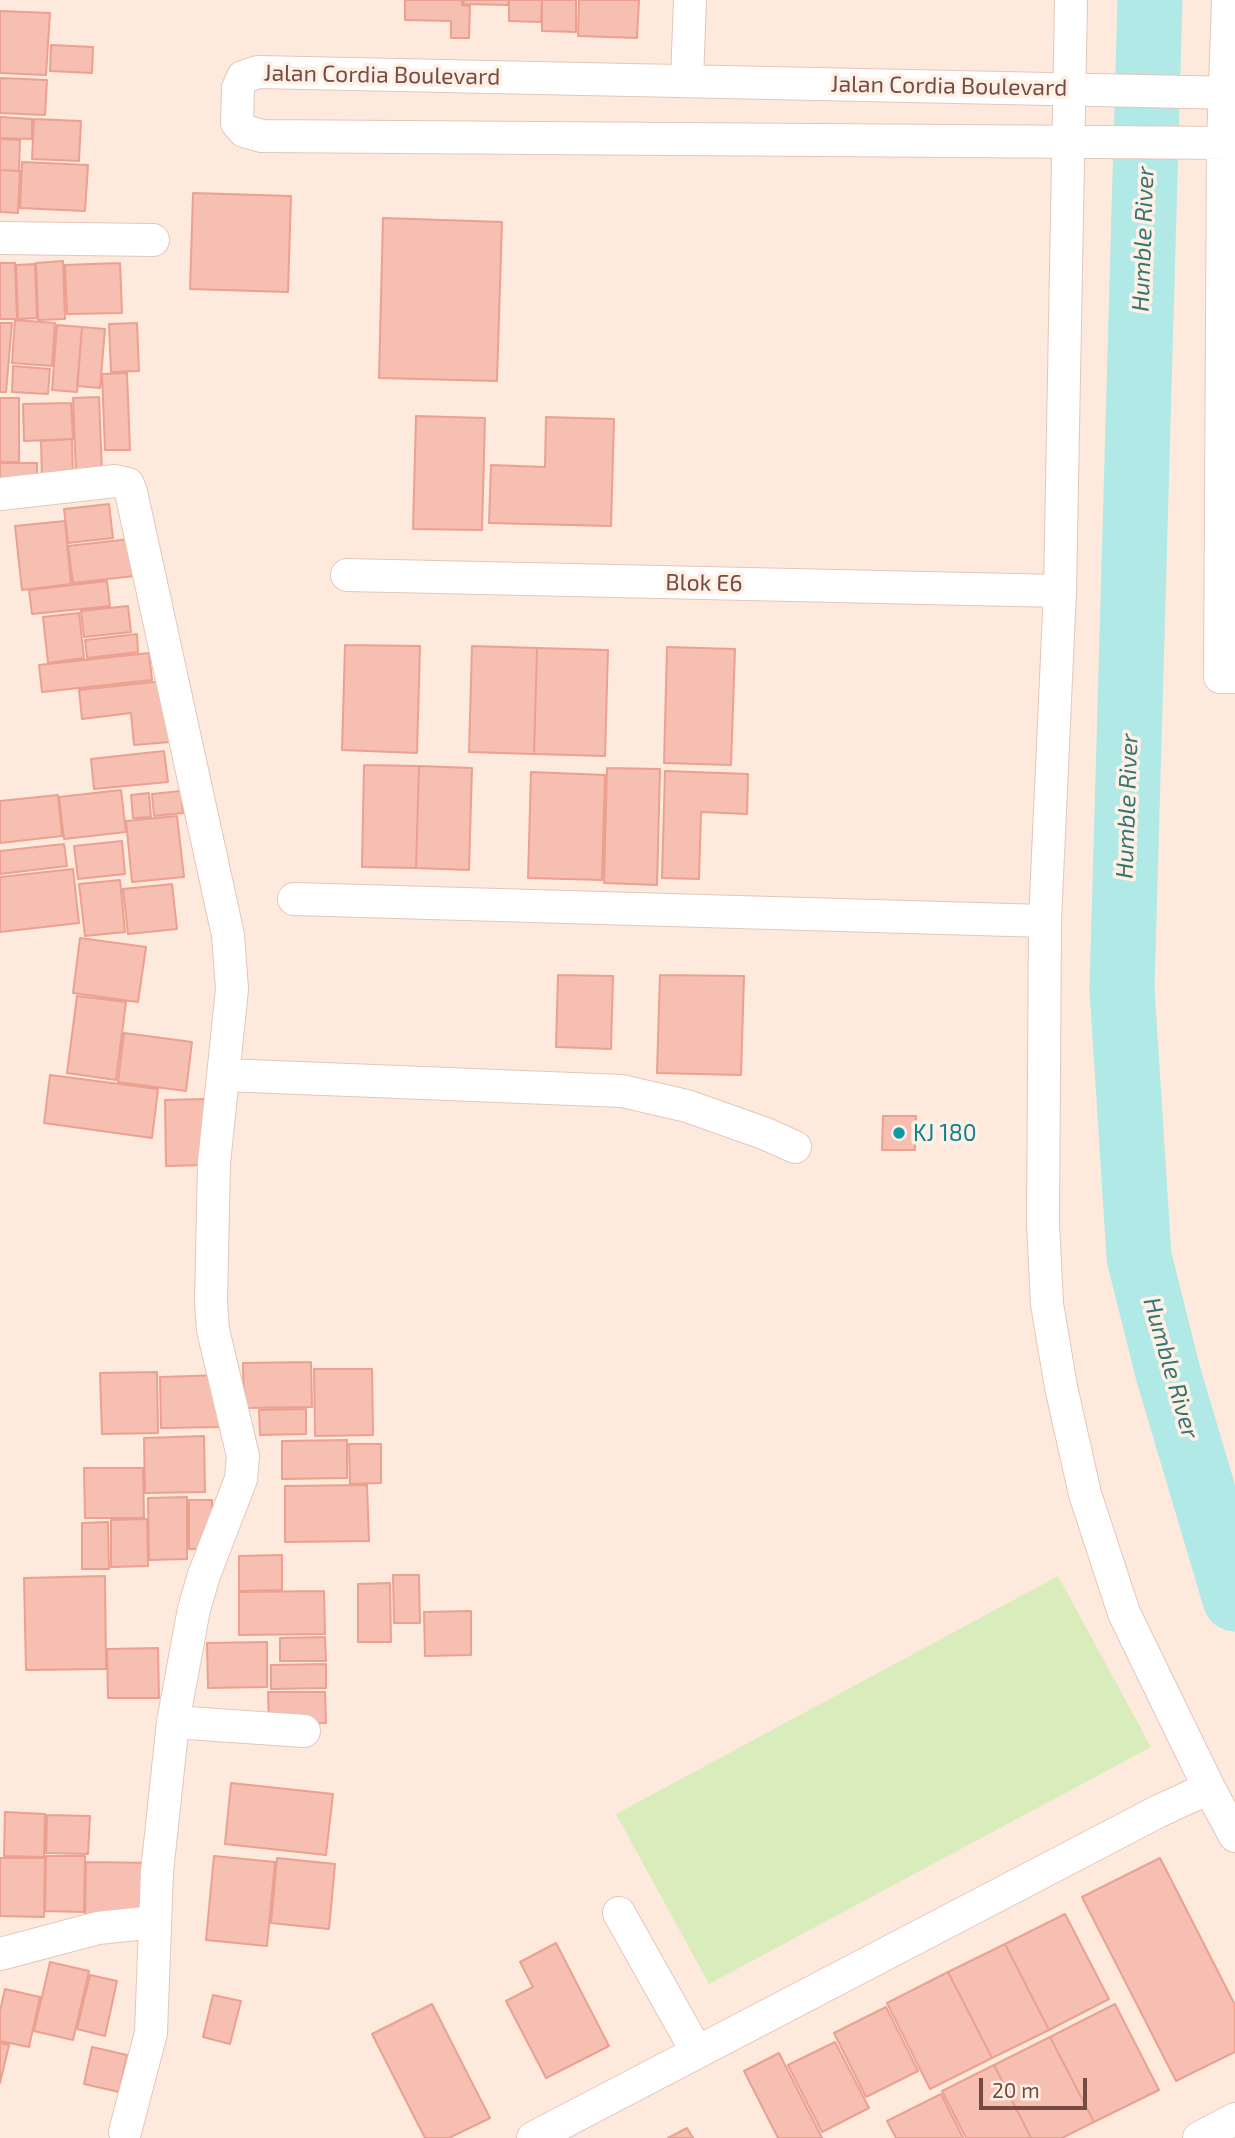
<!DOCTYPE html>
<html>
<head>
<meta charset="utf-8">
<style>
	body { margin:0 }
	#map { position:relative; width:1235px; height:2138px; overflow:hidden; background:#feeadd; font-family:"Exo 2",sans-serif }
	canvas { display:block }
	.scale { position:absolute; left:979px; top:2078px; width:108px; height:32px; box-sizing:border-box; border:4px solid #754b44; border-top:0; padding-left:9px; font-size:21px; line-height:24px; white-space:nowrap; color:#754b44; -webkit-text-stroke:5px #fff0e5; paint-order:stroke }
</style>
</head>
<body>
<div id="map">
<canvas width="1235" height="2138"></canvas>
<div class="scale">20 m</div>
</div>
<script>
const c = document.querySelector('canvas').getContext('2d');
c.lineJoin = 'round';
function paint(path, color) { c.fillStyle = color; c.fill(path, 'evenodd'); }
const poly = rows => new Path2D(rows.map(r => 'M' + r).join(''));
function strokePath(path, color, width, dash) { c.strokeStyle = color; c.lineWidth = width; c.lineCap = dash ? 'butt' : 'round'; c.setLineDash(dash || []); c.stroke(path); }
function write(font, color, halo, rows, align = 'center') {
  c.font = font + ' "Exo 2",sans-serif'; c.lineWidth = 7; c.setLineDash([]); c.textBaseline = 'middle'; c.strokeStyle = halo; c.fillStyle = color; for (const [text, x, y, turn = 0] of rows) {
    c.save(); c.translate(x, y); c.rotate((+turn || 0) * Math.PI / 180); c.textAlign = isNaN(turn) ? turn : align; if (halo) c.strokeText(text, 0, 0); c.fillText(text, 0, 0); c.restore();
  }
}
const green = poly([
	[1058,1576,1151,1747,709,1984,616,1814]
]);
const river = poly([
	[1150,0,1122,989,1139,1257,1168,1373,1235,1599]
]);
const building = poly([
	[405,0,462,0,462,5,470,6,469,38,451,38,451,21,405,20,405,0],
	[464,0,508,0,508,5,463,4,464,0],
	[509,0,542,0,541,22,509,21,509,0],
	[542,0,576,0,576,32,542,31,542,0],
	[579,0,639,0,637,38,578,36,579,0],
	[0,11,50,13,46,75,0,73,0,11],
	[51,45,93,47,92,73,50,71,51,45],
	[0,78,47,80,45,115,0,113,0,78],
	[0,117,32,119,32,139,0,138,0,117],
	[34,119,81,121,79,161,32,159,34,119],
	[0,139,20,140,19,171,0,170,0,139],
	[22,162,88,165,85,211,20,208,22,162],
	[0,170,20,171,18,213,0,212,0,170],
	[193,193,291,196,288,292,190,289,193,193],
	[383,218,502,222,497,381,379,378,383,218],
	[63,261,65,319,38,320,36,263,63,261],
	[0,263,15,263,17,319,0,319,0,263],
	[120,263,122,313,67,314,65,265,120,263],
	[35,264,37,318,18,319,16,265,35,264],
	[15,320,55,323,52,366,12,363,15,320],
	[0,323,12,323,6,392,0,392,0,323],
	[137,323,139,371,111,372,109,324,137,323],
	[57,325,82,327,77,392,52,390,57,325],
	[82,327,105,329,100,388,77,386,82,327],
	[13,366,50,369,48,394,12,392,13,366],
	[127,373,130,450,105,450,102,374,127,373],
	[99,397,102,473,76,474,73,398,99,397],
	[0,398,19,398,19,462,0,462,0,398],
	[71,403,73,439,24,441,23,404,71,403],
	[416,416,485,418,482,530,413,529,416,416],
	[546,417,614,419,611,526,489,523,491,465,545,467,546,417],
	[72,439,73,479,42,480,41,441,72,439],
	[0,463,37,463,37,485,0,484,0,463],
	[109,504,113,538,68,543,64,509,109,504],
	[65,521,71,584,22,590,15,526,65,521],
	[130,539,134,576,73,583,68,546,130,539],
	[107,581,110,606,32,614,29,590,107,581],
	[128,606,131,632,84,637,81,611,128,606],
	[79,613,84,658,48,663,43,617,79,613],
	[137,634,138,652,87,658,85,640,137,634],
	[345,645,420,646,417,753,342,750,345,645],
	[472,646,537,648,534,754,469,752,472,646],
	[667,647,735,649,731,765,664,763,667,647],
	[537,648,608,650,605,756,534,754,537,648],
	[149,653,152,680,42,692,39,665,149,653],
	[163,681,170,742,134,745,131,713,82,719,79,690,163,681],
	[164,751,168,782,94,789,91,759,164,751],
	[364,765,419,766,416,868,362,867,364,765],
	[419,766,472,768,469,870,416,868,419,766],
	[607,768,660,769,657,885,604,883,607,768],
	[665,771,748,774,747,814,701,812,699,879,662,878,665,771],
	[531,772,605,775,602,880,528,878,531,772],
	[121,790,126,832,64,839,59,797,121,790],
	[181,791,183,813,154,816,152,794,181,791],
	[149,793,151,817,133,818,131,795,149,793],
	[58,795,62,836,0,843,0,801,58,795],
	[177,816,184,877,132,882,126,821,177,816],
	[122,841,125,874,78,879,74,846,122,841],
	[64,844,67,866,0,874,0,851,64,844],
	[73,869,79,923,0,932,0,877,73,869],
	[120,880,125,932,85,936,79,884,120,880],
	[172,884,177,929,128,934,123,889,172,884],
	[80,938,146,947,138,1002,73,993,80,938],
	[558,975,613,976,611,1049,556,1047,558,975],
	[660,975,744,976,741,1075,657,1073,660,975],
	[77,996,126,1002,116,1080,67,1073,77,996],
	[124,1033,192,1042,186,1091,118,1082,124,1033],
	[50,1075,158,1089,152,1138,44,1123,50,1075],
	[204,1099,205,1165,166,1166,165,1100,204,1099],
	[883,1116,916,1116,915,1150,882,1150,883,1116],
	[311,1362,312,1407,244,1408,243,1363,311,1362],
	[314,1369,372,1369,373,1435,315,1436,314,1369],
	[157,1372,158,1433,102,1434,100,1373,157,1372],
	[223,1375,224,1427,161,1428,160,1377,223,1375],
	[306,1409,306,1434,260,1435,259,1410,306,1409],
	[204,1436,205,1492,145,1493,144,1438,204,1436],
	[347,1440,347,1478,282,1479,282,1441,347,1440],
	[349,1444,381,1444,381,1483,350,1484,349,1444],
	[84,1468,143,1468,144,1518,85,1518,84,1468],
	[367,1485,369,1541,285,1542,285,1486,367,1485],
	[187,1497,187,1559,149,1560,148,1498,187,1497],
	[189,1500,212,1500,212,1549,189,1549,189,1500],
	[147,1519,148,1566,111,1567,111,1520,147,1519],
	[108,1522,109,1569,82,1569,82,1523,108,1522],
	[282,1555,282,1590,239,1591,239,1556,282,1555],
	[393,1575,419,1575,420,1623,394,1623,393,1575],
	[105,1576,106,1669,26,1670,24,1578,105,1576],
	[390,1583,391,1642,358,1642,358,1584,390,1583],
	[324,1591,325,1634,239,1635,239,1592,324,1591],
	[471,1611,471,1655,425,1656,424,1612,471,1611],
	[325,1637,326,1661,280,1661,280,1638,325,1637],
	[267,1642,267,1687,208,1688,207,1643,267,1642],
	[158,1648,159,1698,108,1698,107,1649,158,1648],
	[326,1664,326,1688,271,1689,271,1665,326,1664],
	[268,1692,325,1692,326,1723,269,1724,268,1692],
	[231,1783,333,1794,326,1855,225,1844,231,1783],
	[5,1812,45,1814,44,1857,4,1856,5,1812],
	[47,1815,90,1816,88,1854,46,1853,47,1815],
	[46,1856,85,1856,84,1912,45,1911,46,1856],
	[214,1856,275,1862,267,1946,206,1940,214,1856],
	[0,1858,45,1858,44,1917,0,1916,0,1858],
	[277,1858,335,1864,329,1929,271,1923,277,1858],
	[1160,1858,1235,2005,1235,2052,1176,2081,1082,1897,1160,1858],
	[86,1862,155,1863,154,1920,85,1919,86,1862],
	[1065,1914,1109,1999,1049,2030,1005,1944,1065,1914],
	[556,1943,609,2046,546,2078,506,2001,533,1987,520,1962,556,1943],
	[1005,1944,1049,2030,992,2058,948,1972,1005,1944],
	[50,1962,89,1971,73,2040,34,2031,50,1962],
	[948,1972,992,2058,930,2089,887,2003,948,1972],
	[90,1975,117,1981,105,2036,77,2029,90,1975],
	[5,1989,40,1997,29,2047,0,2041,0,2011,5,1989],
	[213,1995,241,2001,230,2044,203,2037,213,1995],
	[432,2004,490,2118,449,2138,425,2138,372,2034,432,2004],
	[1115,2004,1159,2090,1094,2122,1050,2037,1115,2004],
	[886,2007,918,2071,866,2097,834,2033,886,2007],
	[1050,2037,1094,2122,1062,2138,1031,2138,994,2065,1050,2037],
	[835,2042,869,2108,822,2132,788,2065,835,2042],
	[0,2043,9,2045,0,2083,0,2043],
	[92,2047,127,2055,119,2092,84,2084,92,2047],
	[779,2053,822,2138,778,2138,744,2071,779,2053],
	[994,2065,1031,2138,966,2138,942,2091,994,2065],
	[941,2094,963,2138,896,2138,887,2121,941,2094],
	[687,2128,693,2138,668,2138,687,2128]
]);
const minor = poly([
	[1071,0,1060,591,1045,921,1043,1223,1047,1304,1061,1387,1085,1494,1124,1613,1209,1788,1235,1836],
	[1228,0,1223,143,1220,677,1235,677],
	[687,80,690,0],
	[1235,93,258,72,243,77,238,88,237,123,244,131,262,136,1235,143],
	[0,238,153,240],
	[0,494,115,481,128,484,131,492,228,935,232,989,214,1163,211,1302,213,1330,243,1456,241,1479,204,1575,194,1609,173,1722,157,1872,151,2033,125,2132],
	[347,575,1060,591],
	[294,899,1045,921],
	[225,1075,622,1091,687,1106,766,1134,795,1147],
	[173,1722,304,1731],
	[619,1913,697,2052],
	[0,1954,98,1928,155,1922],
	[533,2138,1159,1811,1209,1788],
	[1199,2138,1235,2119]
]);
const markers = [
	[899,1133,7,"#0f9aa8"]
];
const streetNames = [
	["Jalan Cordia Boulevard",382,75,1],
	["Jalan Cordia Boulevard",949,86,1],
	["Blok E6",704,583,1]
];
const cultureNames = [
	["KJ 180",913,1133]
];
const waterNames = [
	["Humble River",1143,239,-88],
	["Humble River",1127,806,-88],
	["Humble River",1171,1368,74]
];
paint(green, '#d9ecbb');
strokePath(river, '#b0e9e6', 65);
paint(building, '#f6bfb2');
strokePath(building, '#eaa191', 2);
strokePath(minor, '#e4c6bb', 34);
strokePath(minor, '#fff', 32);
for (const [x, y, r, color] of markers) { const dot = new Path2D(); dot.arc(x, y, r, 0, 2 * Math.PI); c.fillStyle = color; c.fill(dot); strokePath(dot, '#fff0e5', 2.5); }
write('23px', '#754b44', '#fff0e5', streetNames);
write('23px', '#0d838f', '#fff0e5', cultureNames, 'left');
write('italic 24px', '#347674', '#fff0e5', waterNames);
</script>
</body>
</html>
